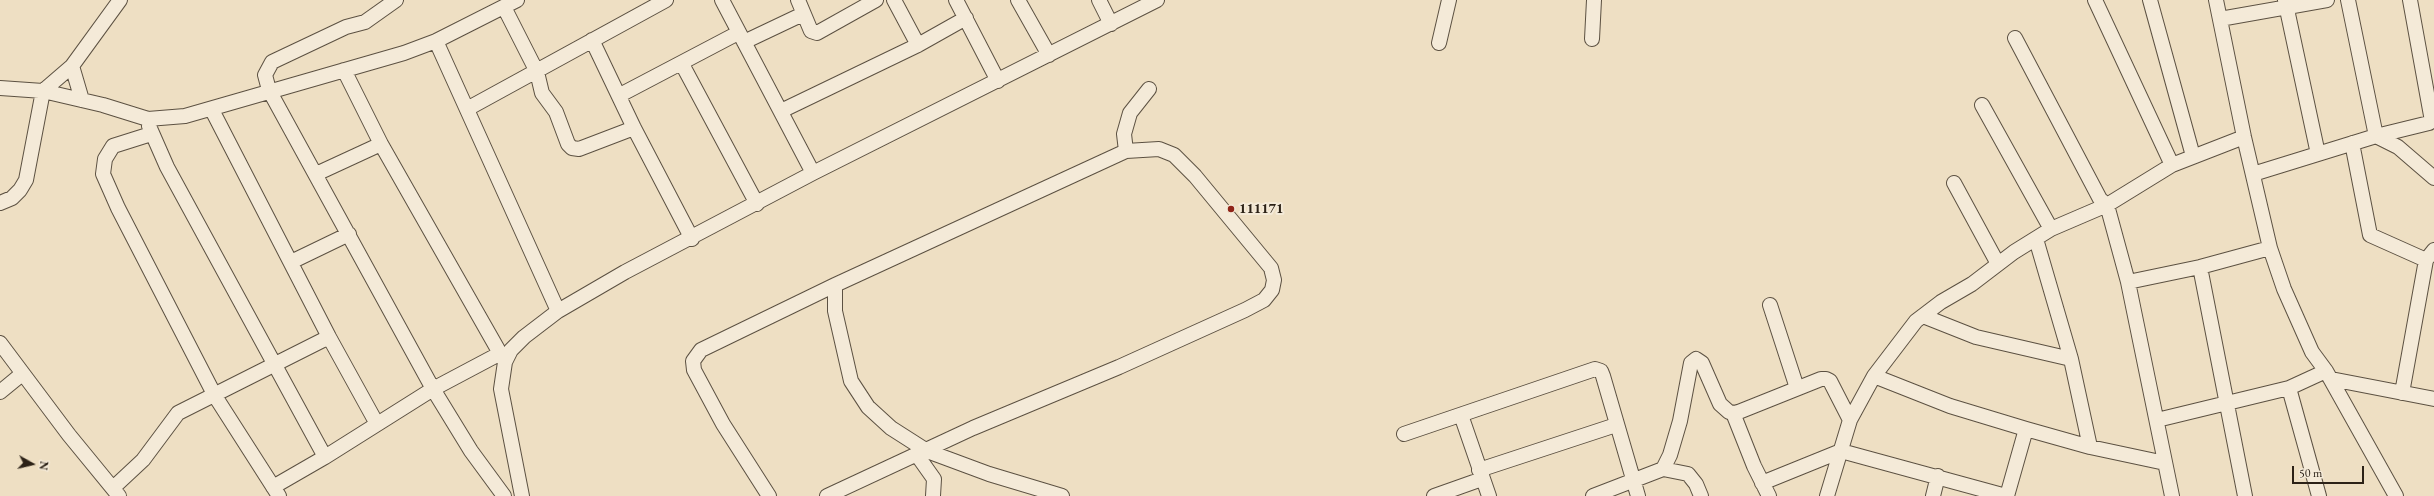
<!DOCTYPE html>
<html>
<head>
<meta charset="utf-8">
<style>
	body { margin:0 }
	#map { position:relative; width:2434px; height:496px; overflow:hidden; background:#eedfc3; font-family:"EB Garamond",serif }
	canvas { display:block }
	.north { position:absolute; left:12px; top:444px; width:40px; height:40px; -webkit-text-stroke:3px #f4ead8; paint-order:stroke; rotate:98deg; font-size:11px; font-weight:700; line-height:16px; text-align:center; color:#2c2217 }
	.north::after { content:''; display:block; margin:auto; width:14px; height:18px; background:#2c2217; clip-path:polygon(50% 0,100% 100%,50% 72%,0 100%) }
	.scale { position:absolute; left:2292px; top:466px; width:72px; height:18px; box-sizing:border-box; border:2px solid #2c2217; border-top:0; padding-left:5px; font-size:12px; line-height:14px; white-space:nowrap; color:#2c2217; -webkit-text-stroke:3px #f4ead8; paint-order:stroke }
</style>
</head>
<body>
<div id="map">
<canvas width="2434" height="496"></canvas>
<div class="north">N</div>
<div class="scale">50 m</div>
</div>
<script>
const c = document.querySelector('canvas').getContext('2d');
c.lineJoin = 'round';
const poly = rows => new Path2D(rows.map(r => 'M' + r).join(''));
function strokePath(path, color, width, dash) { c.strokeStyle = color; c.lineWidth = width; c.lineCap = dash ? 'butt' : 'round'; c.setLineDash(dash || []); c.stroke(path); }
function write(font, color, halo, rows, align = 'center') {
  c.font = font + ' "EB Garamond",serif'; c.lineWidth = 4; c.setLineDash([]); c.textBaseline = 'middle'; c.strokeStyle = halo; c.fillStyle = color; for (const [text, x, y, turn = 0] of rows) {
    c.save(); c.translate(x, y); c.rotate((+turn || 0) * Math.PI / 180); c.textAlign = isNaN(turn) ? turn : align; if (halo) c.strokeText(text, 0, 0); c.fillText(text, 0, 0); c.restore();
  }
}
const minor = poly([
	[396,0,365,22,346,27,272,62,265,75,269,90,433,389,471,451,504,496],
	[722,0,813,173],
	[798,0,811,31,817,33,876,0],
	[894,0,918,45],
	[956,0,998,81],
	[1018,0,1049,55],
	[1099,0,1111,24],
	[2095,0,2172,165],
	[2150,0,2193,156],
	[2216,0,2244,137,2270,248,2284,289,2312,352,2326,371,2396,496],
	[2285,0,2318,154],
	[2348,0,2376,136,2398,147,2434,178],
	[504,7,537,72,542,93,556,112,568,144,572,148,579,149,634,128],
	[2220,19,2327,0],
	[2015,38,2100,199,2107,205,2128,282,2172,496],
	[1592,39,1594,0],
	[592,40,634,128,692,239],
	[436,41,558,311],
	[744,42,803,14],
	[1439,43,1449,0],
	[682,64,757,204],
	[72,66,82,100],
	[344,70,381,144,505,362],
	[0,88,43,91,103,105,148,119,185,116,404,53,436,41,517,0],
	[620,95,738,33],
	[1982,105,2051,229],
	[467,109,666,0],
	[212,110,329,337,377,424],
	[781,111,918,45,966,18],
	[149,126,167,167,325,457],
	[151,134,113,146,105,159,103,174,118,208,215,396,279,496],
	[2352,143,2370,235,2426,260],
	[1126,151,1124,134,1130,113,1149,89],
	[316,174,381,144],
	[2253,174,2376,136,2429,123,2432,121,2410,0],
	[1954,183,1998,264],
	[0,203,12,198,20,190,26,180,43,91,72,66,120,0],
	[2036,239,2071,359,2090,447],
	[291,262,349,234],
	[2200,267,2245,496],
	[2128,282,2200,267,2270,248],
	[835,285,835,311,851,381,868,407,891,428,927,451,989,474,1062,496],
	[1770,305,1797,388],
	[1923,316,1976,337,2071,359],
	[0,343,69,435,119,496],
	[1874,376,1950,406,2026,429,2090,447,2165,463],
	[2331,379,2434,399],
	[2289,388,2319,496],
	[0,392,22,374],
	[2402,393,2426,260,2434,250],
	[1733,413,1754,466,1769,496],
	[1461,415,1489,496],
	[2157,420,2289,388,2326,371],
	[1404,434,1595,369,1601,371,1603,376,1638,496],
	[917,455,934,479,933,496],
	[1663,469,1670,455,1680,421,1691,363,1696,359,1702,363,1720,404,1729,412,1736,413,1821,379,1826,379,1830,381,1850,420],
	[1479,470,1616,425],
	[1762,483,1841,451,2006,496],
	[273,487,325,457,433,389,499,354],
	[113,488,143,460,178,413,329,337],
	[522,496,501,389,505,362,511,350,524,337,558,311,625,272,813,173,1157,0],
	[769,496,723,424,694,370,693,361,701,350,835,285,1126,151,1159,149,1174,155,1195,176,1271,268,1274,280,1272,290,1264,300,1245,310,1119,367,973,428,827,496],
	[1434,496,1482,479],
	[1593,496,1663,469,1688,474,1696,484,1701,496],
	[1827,496,1850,420,1874,376,1916,321,1941,302,1972,284,2014,252,2051,229,2107,205,2172,165,2244,137],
	[1933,496,1938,476],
	[2007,496,2026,429]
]);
const markers = [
	[1231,209,4,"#8f2418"]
];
const poiNames = [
	["111171",1239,209]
];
strokePath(minor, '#5c5142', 16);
strokePath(minor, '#f4ead8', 14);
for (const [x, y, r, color] of markers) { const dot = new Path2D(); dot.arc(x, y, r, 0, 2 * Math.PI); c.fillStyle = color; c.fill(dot); strokePath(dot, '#f4ead8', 1.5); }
write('bold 14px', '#2c2217', '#f4ead8', poiNames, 'left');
</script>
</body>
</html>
